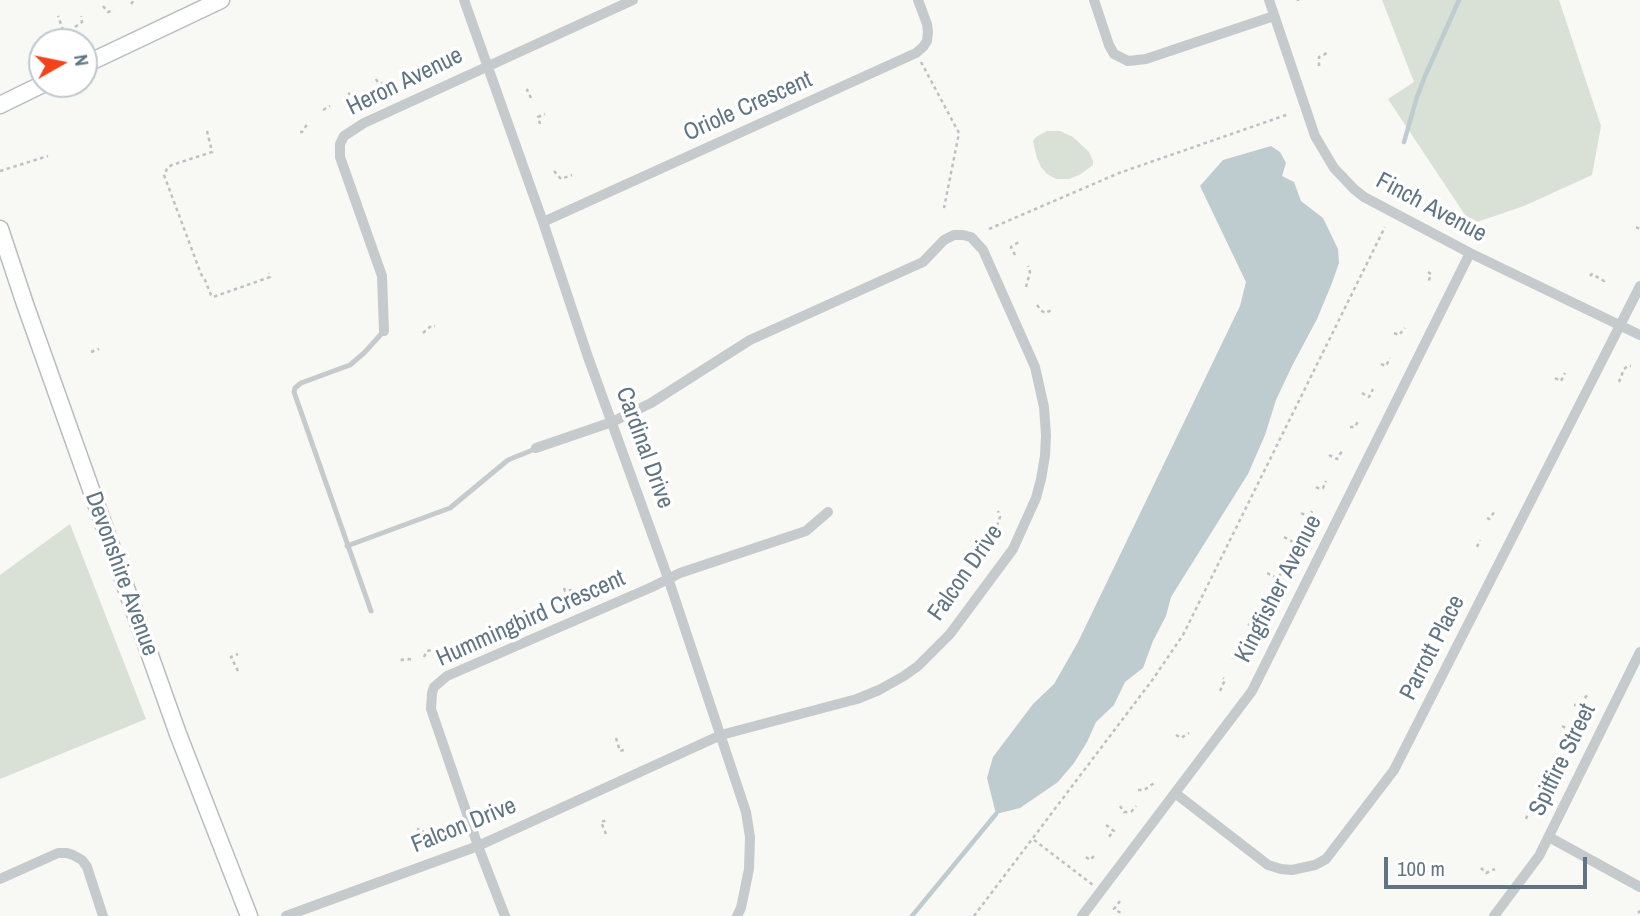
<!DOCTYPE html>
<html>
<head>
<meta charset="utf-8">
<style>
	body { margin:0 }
	#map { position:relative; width:1640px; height:916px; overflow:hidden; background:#f8f8f4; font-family:"Archivo Narrow",sans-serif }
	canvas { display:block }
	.north { position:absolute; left:28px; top:28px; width:70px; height:70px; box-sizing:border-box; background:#fff; border:2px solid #bfc8cd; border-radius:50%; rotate:81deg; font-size:19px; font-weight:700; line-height:28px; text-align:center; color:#607583 }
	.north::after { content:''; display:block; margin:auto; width:24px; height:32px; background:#f44219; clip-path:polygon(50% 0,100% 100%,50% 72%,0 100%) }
	.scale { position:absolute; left:1384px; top:857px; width:203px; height:32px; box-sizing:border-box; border:4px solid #607583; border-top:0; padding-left:9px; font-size:21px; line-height:24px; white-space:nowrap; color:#607583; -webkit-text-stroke:5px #fff; paint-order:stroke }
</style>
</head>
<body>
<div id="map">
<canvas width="1640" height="916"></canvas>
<div class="north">N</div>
<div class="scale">100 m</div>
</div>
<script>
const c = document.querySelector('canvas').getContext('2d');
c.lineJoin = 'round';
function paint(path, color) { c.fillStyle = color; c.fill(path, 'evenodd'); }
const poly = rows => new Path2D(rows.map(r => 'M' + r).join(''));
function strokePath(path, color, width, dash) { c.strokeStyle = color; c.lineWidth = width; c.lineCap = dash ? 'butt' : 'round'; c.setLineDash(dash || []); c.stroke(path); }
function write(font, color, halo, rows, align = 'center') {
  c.font = font + ' "Archivo Narrow",sans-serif'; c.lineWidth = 7; c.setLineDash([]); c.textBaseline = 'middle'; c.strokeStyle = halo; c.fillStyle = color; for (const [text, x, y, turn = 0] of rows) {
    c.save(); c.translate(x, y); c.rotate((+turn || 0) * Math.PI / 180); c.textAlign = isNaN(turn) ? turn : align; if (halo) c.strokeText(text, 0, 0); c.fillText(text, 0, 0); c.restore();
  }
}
const green = poly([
	[1382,0,1559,0,1601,126,1592,175,1524,206,1471,224,1388,99,1414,82],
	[1047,131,1060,131,1073,137,1089,152,1093,161,1093,165,1081,174,1069,179,1056,179,1047,174,1041,167,1037,158,1033,141,1036,137],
	[70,524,146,719,0,779,0,575]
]);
const water = poly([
	[1271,146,1280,152,1286,163,1282,176,1294,182,1301,201,1323,218,1338,249,1339,263,1332,283,1317,319,1292,366,1276,400,1265,435,1248,474,1171,597,1166,616,1153,641,1143,668,1125,682,1114,705,1096,722,1087,742,1074,763,1058,782,1020,808,996,814,987,778,993,757,1033,704,1054,684,1078,642,1240,306,1246,282,1200,186,1223,160]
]);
const stream = poly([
	[1404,142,1417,97,1425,76,1459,0],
	[912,916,996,814]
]);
const path = poly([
	[1298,0,1298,1],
	[131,4,134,0],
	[103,6,108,12,114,10],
	[75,27,82,22,81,16],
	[50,34,52,35,63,30,58,16],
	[921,62,959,133,944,208],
	[1319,66,1319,57,1327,53],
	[376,79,378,83,389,84],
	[348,93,351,95,361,96],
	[531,98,527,90,531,88],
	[323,110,330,106],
	[540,124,538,117,545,114],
	[207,131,212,152,172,165,168,167,164,175,201,274,205,280,211,295,213,297,270,277,269,273],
	[300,132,302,132,308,123],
	[0,171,48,156],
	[554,171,561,179,572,175],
	[1636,227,1640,229],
	[989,229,1119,173,1289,114],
	[1015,255,1011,247,1020,241],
	[1428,272,1431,274,1428,283],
	[1590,276,1592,274,1604,281,1606,278],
	[1026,287,1030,272,1028,266],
	[1037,305,1042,311,1045,313,1052,310],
	[423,333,431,326,435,326],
	[1394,333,1399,335,1405,328],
	[91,352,99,349],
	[1381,364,1386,366,1390,358],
	[1555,378,1561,381,1565,373],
	[1619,382,1624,369,1628,366,1631,366],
	[1362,393,1369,397,1373,389],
	[1350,427,1355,427,1359,419],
	[1329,455,1337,459,1342,451],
	[1316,487,1320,489,1323,488,1326,481],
	[1301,513,1309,517,1312,511],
	[1487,518,1489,519,1495,511],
	[997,526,1000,517,998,511],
	[1284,537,1295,543,1292,549],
	[1477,547,1480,540],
	[1267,573,1277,578,1284,571],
	[564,588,565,591,572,590],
	[944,603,950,594],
	[1248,624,1253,627,1253,637],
	[424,657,427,651,432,650,431,648],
	[1232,657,1237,659,1242,652],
	[401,659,402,660,407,659,414,660],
	[238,671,231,657,238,654],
	[1220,691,1225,680,1223,678],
	[1574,705,1579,705,1589,693],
	[1562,726,1566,728,1571,726,1575,721],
	[1176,735,1181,738,1189,733],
	[616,738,620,751,624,750],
	[1138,790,1144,790,1154,783],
	[1120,806,1124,812,1127,812,1132,811,1136,806],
	[1526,819,1529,810,1527,805],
	[1106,825,1114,831,1107,839],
	[418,828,419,833,427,830],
	[606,834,601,822,607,820],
	[1034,840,1093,885],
	[1086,857,1090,860,1096,854],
	[1481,868,1486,873,1495,869],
	[1120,901,1114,909,1121,913],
	[1638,913,1640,911],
	[974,916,1153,679,1183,635,1385,227]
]);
const service = poly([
	[347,546,450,508,508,460,535,449],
	[371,611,294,392,295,388,301,383,350,365,364,353,384,331]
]);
const minor = poly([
	[464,0,543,222,588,357,668,578,746,812,750,837,749,869,741,908,737,916],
	[1094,0,1109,45,1114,54,1128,61,1146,59,1274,16],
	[1269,0,1315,136,1334,168,1354,189,1364,197,1470,253,1640,335],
	[543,222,916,53,923,47,927,41,928,32,927,24,918,0],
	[384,331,382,276,340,157,340,144,344,136,364,123,633,0],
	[1175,793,1268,865,1281,869,1292,870,1315,865,1326,859,1394,770,1640,286],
	[1549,837,1640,887],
	[0,879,58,853,67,853,73,855,82,860,87,867,103,916],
	[286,916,478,846,721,735,857,699,879,690,904,676,918,666,950,634,1013,549,1036,498,1041,479,1045,456,1046,435,1044,407,1035,367,983,250,971,237,963,235,954,235,944,240,923,262,750,340,651,403,612,422,536,448],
	[505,916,478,846,431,709,432,693,434,687,447,676,652,587,680,573,806,531,828,512],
	[1082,916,1252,691,1470,253],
	[1494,916,1539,856,1640,652]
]);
const secondary = poly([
	[84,65,221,0],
	[0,105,43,84],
	[0,229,25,304,178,734,249,916]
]);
const streetNames = [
	["Heron Avenue",405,82,-26],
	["Oriole Crescent",748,107,-24],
	["Finch Avenue",1431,208,28],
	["Cardinal Drive",644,448,70],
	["Falcon Drive",966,573,-55],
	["Devonshire Avenue",121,574,70],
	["Kingfisher Avenue",1279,589,-63],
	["Hummingbird Crescent",531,619,-24],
	["Parrott Place",1433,648,-63],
	["Spitfire Street",1563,760,-64],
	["Falcon Drive",464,826,-22]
];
paint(green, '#d9e0d5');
paint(water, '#becbcf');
strokePath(stream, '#becbcf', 4.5);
strokePath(secondary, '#b7bdc2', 19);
strokePath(path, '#bec1c3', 2.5, [3.5, 3.5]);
strokePath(service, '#c5cacd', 5);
strokePath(minor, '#c5cacd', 10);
strokePath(secondary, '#fff', 16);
write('24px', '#607583', '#fff', streetNames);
</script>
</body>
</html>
